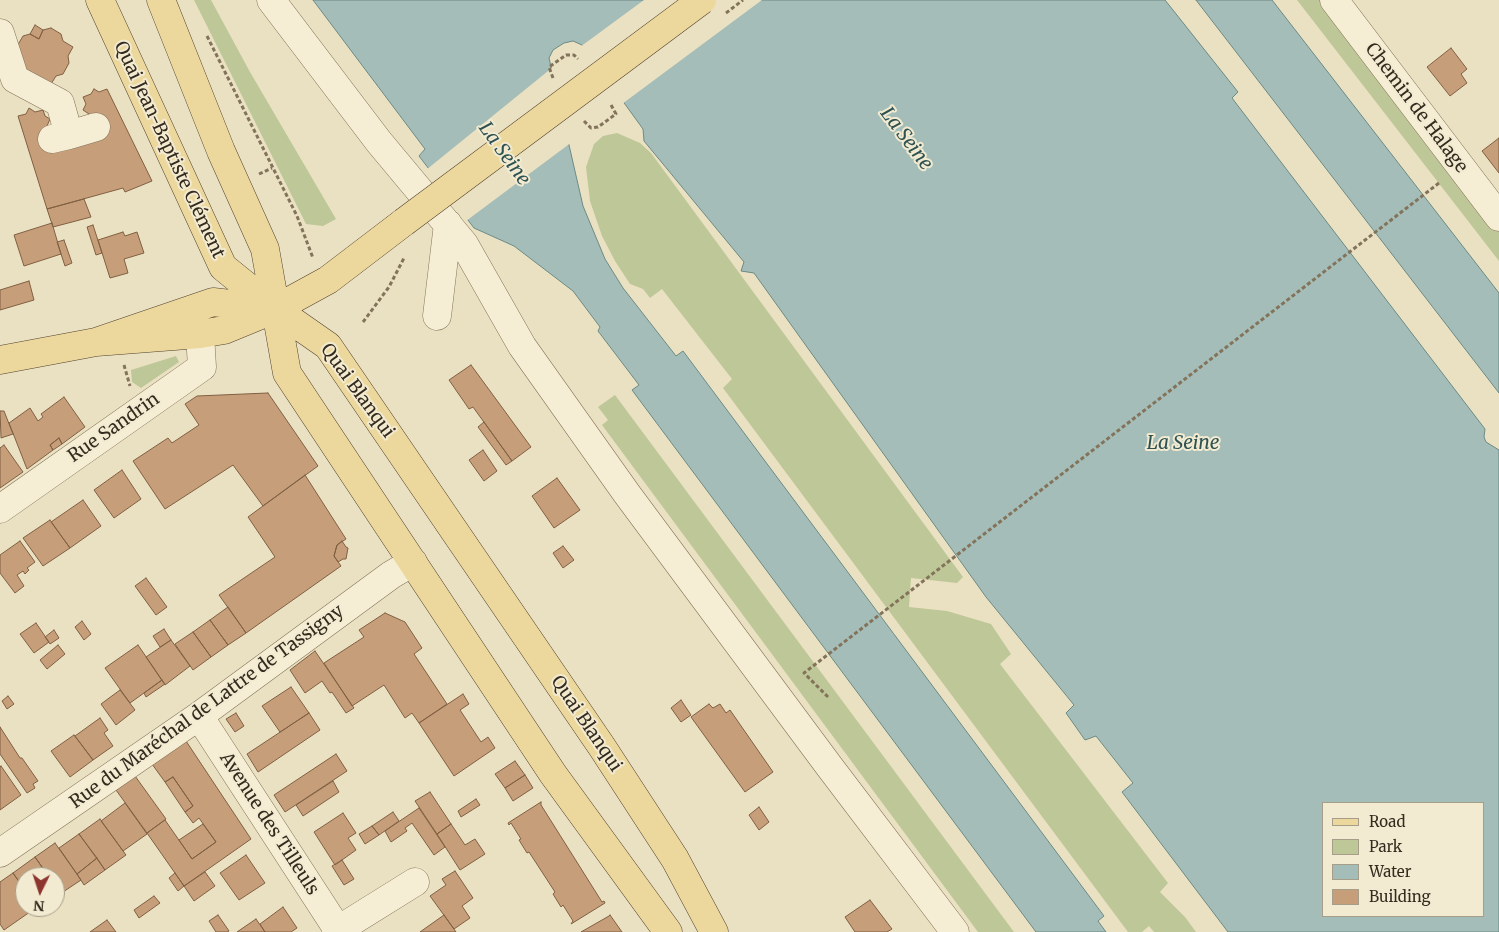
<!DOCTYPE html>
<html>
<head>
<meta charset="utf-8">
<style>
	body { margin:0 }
	#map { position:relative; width:1499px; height:932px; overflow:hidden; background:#eae1c2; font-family:Merriweather,serif }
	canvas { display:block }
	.legend { position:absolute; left:1322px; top:802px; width:162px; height:115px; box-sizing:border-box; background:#f2ebd1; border:1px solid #a69e89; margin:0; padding:6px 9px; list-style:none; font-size:15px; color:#342a1e }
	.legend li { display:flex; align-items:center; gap:10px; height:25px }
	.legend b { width:25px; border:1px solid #a69e89 }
	.north { position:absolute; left:15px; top:867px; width:50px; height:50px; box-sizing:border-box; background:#f2ebd1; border:1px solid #a69e89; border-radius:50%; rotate:184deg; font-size:14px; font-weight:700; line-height:20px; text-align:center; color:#342a1e }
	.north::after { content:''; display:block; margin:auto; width:18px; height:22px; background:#8d352f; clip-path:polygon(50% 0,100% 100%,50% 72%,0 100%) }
</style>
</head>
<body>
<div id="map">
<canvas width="1499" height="932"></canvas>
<ul class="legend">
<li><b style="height:6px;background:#ecd89c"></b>Road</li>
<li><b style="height:14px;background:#bec797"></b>Park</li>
<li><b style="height:14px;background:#a4bdb8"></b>Water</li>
<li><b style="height:14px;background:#c69f7a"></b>Building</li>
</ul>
<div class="north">N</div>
</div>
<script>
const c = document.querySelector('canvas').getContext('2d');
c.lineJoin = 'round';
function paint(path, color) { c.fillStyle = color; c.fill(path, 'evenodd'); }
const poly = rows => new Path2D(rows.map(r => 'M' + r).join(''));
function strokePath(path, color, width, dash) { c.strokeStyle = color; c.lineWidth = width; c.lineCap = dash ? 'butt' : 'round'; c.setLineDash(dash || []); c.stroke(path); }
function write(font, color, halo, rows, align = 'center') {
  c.font = font + ' Merriweather,serif'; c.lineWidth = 4; c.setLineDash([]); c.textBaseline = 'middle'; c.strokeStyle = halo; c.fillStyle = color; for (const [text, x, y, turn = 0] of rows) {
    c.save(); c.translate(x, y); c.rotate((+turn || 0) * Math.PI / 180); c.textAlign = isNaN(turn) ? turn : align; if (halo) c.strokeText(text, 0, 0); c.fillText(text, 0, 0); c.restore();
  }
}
const green = poly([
	[194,0,211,0,250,72,336,219,323,226,306,224],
	[1297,0,1322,0,1499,230,1499,261],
	[617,133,640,143,651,153,963,577,957,583,911,578,909,607,947,611,991,624,1011,654,1000,664,1168,883,1160,892,1185,917,1196,932,1154,932,1149,926,1142,932,1128,932,723,388,732,379,662,289,650,298,643,289,630,284,615,261,602,236,590,201,586,167,594,144,603,136],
	[176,356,179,362,141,388,132,382,131,370],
	[615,395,1014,932,978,932,602,425,608,420,598,407]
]);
const water = poly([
	[313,0,1165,0,1238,92,1232,98,1485,429,1484,437,1486,442,1499,450,1499,932,1228,932,1122,792,1133,783,1096,736,1085,740,1066,713,1074,705,986,597,754,273,741,271,744,262,644,141,643,129,582,45,573,41,564,43,553,50,549,58,583,206,605,259,623,288,676,356,683,351,1104,916,1098,921,1106,932,1036,932,632,390,639,385,598,331,600,327,573,291,514,246,474,228,419,156,425,149,313,0],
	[1323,803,1483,803,1483,916,1323,916,1323,803],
	[1196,0,1272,0,1499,293,1499,393,1196,0]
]);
const pier = poly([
	[644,0,762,0,622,104,580,47],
	[553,67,572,142,466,221,426,170]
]);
const building = poly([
	[35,25,43,30,39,39,30,34,35,25],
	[51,28,61,34,63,41,73,47,68,56,69,63,63,74,56,76,51,84,14,63,16,48,23,36,30,34,39,39,43,30,51,28],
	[1451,48,1467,69,1461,74,1467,83,1450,96,1427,67,1451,48],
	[94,89,99,92,107,89,152,181,125,192,123,188,47,209,18,116,26,114,29,108,35,112,43,110,45,116,50,119,47,126,50,133,91,120,89,114,83,110,86,104,83,97,91,94,94,89],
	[1499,138,1499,173,1482,151,1499,138],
	[84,199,91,217,53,227,47,209,84,199],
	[52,223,61,254,24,266,14,235,52,223],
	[93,225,102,253,96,255,87,227,93,225],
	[123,232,125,236,137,232,144,253,124,259,128,273,110,278,98,240,123,232],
	[64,240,72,263,65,266,57,242,64,240],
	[29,281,34,300,0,310,0,290,29,281],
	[471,365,531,447,512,461,473,407,469,409,449,380,471,365],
	[268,393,318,466,263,506,233,465,165,509,133,461,168,438,172,443,199,425,185,404,197,396,268,393],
	[64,397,85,427,62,444,59,438,50,445,53,450,27,469,9,423,30,408,38,421,43,417,41,414,64,397],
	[0,411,4,411,13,434,1,438,0,411],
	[484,422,512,461,506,465,478,427,484,422],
	[59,438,62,444,53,450,50,445,59,438],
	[4,445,23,472,0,488,0,448,4,445],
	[483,450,497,471,484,481,469,460,483,450],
	[122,470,141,499,114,518,94,490,122,470],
	[305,475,346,539,337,545,334,556,341,566,246,633,219,595,275,557,248,517,305,475],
	[557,478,580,510,554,528,532,496,557,478],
	[83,500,101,526,70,548,51,522,83,500],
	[50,520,70,548,43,566,23,538,50,520],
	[20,541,35,562,27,568,29,570,25,574,23,571,17,575,24,586,15,593,0,573,0,555,20,541],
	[342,541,346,547,348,548,346,559,343,559,338,562,334,556,337,545,342,541],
	[563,546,574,560,563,568,553,553,563,546],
	[146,578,167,607,156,615,135,586,146,578],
	[228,607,246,633,228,645,210,620,228,607],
	[385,613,405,622,422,648,414,654,447,704,419,723,412,713,405,718,384,685,352,706,324,663,364,637,359,630,385,613],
	[210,620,228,645,211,657,193,632,210,620],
	[82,621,91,634,84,640,75,627,82,621],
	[36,623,49,642,34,653,20,634,36,623],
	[164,629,171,640,160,647,153,636,164,629],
	[54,630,59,638,50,644,45,637,54,630],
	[193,632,211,657,193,670,175,644,193,632],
	[171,640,190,666,165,685,146,657,171,640],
	[58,645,65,654,47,669,40,660,58,645],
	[138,645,162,680,130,703,105,668,138,645],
	[315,651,354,708,346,713,332,692,330,693,322,681,305,693,290,670,315,651],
	[162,680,165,684,146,697,144,693,162,680],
	[291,687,309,713,280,732,262,706,291,687],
	[120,690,135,710,116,725,101,704,120,690],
	[463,694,469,704,460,710,481,742,488,737,495,748,454,776,419,723,463,694],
	[8,696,14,704,7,709,2,701,8,696],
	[681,700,691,715,681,722,671,708,681,700],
	[709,704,713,708,720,704,726,713,730,710,773,772,745,792,691,717,709,704],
	[236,713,244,726,235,732,226,719,236,713],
	[309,713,320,730,258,772,247,754,309,713],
	[100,718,108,730,104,733,113,746,93,760,75,736,100,718],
	[0,727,20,758,22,758,38,781,33,784,35,788,27,793,0,754,0,727],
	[74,735,93,760,70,777,51,751,74,735],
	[186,741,251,839,184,886,147,833,165,820,192,859,216,842,199,818,193,823,185,812,193,806,173,777,165,782,152,764,186,741],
	[336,754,347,771,285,812,274,795,336,754],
	[515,761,525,775,505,788,495,774,515,761],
	[1,766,21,795,0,810,0,767,1,766],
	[525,775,533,788,513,801,505,788,525,775],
	[135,776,166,819,147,833,116,790,135,776],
	[173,777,193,806,185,812,165,782,173,777],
	[333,781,339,792,303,816,296,805,333,781],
	[430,792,451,824,437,834,415,801,430,792],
	[476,799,480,805,461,817,458,811,476,799],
	[541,802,541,805,602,902,604,901,605,903,571,924,573,921,563,905,561,907,553,894,555,892,529,852,527,853,519,840,521,839,511,823,509,825,508,823,541,802],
	[125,803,147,834,123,851,101,821,125,803],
	[759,807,769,822,759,830,749,815,759,807],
	[419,808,445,847,434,855,412,823,405,828,407,831,391,842,385,831,419,808],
	[393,812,399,821,379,835,372,826,393,812],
	[343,813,356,833,348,838,356,850,335,865,314,832,343,813],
	[100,819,126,855,105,870,79,834,100,819],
	[203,824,216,842,192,859,179,840,203,824],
	[451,824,465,845,475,839,485,854,460,870,437,834,451,824],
	[372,826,379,835,365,844,359,834,372,826],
	[79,834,97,858,77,874,59,848,79,834],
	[55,843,81,880,60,894,55,886,55,877,49,877,35,857,55,843],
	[246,855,265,883,239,900,220,873,246,855],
	[35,857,49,877,25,877,25,890,13,873,35,857],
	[97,858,105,870,84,885,77,874,97,858],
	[342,860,354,879,344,885,332,866,342,860],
	[455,871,473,898,462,906,470,918,454,929,430,896,446,885,442,879,455,871],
	[205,872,215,886,194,901,184,886,205,872],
	[13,873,25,890,25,907,37,907,4,930,0,924,0,882,13,873],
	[175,873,184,886,178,891,169,878,175,873],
	[154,896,160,903,139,918,134,910,154,896],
	[870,900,892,929,887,932,855,932,845,917,870,900],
	[283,907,297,928,291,932,265,932,260,924,283,907],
	[218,915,229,931,227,932,216,932,209,921,218,915],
	[444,915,456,932,420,932,444,915],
	[610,915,622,932,581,932,609,916,610,915],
	[256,919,265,932,237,932,256,919],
	[107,920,116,932,90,932,107,920]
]);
const path = poly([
	[207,36,297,216,313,258],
	[259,174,272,168],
	[363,322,389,287,404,258],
	[124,365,130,386],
	[828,697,804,673,1439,183]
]);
const minor = poly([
	[271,0,379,142,464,244,522,346,627,494,829,766,955,932],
	[1334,0,1499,217],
	[0,33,15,79,60,103,69,135,52,139],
	[69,135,96,127],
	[437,316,448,224],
	[0,509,202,367,200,334],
	[199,716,338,930,336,932],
	[0,853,199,716,391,575,413,562],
	[338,930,415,882]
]);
const major = poly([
	[100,0,223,267,275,309,328,346,602,747,675,859,714,932],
	[161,0,221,151,265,249,287,373,553,774,668,932],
	[96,342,200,334,224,330,275,309,328,280,404,222],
	[0,360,96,342,213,302,274,309]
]);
const pathBridge = poly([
	[726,13,743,0],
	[553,78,549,67,566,55,574,55,578,59],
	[584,121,591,128,598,127,616,114,610,103]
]);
const majorBridge = poly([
	[404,222,702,0]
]);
const streetNames = [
	["Chemin de Halage",1416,108,53],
	["Quai Jean-Baptiste Clément",169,150,65],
	["Quai Blanqui",357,391,54],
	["Rue Sandrin",114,428,-35],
	["Rue du Maréchal de Lattre de Tassigny",207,707,-36],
	["Quai Blanqui",586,724,56],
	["Avenue des Tilleuls",269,824,57]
];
const waterNames = [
	["La Seine",906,139,53],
	["La Seine",504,154,54],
	["La Seine",1183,444]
];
paint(green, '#bec797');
paint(water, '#a4bdb8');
strokePath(water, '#6c8a85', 1);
paint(pier, '#eae1c2');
paint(building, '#c69f7a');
strokePath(building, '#805f42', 1);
strokePath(minor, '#83735a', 29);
strokePath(major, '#51412f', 29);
strokePath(path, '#83735a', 3, [4, 2.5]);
strokePath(minor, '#f6eed4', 28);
strokePath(major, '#ecd89c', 28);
strokePath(majorBridge, '#51412f', 29, []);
strokePath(pathBridge, '#83735a', 3, [4, 2.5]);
strokePath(majorBridge, '#ecd89c', 28);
write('18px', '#342a1e', '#f2ebd1', streetNames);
write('italic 19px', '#2e5252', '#f2ebd1', waterNames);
</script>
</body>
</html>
